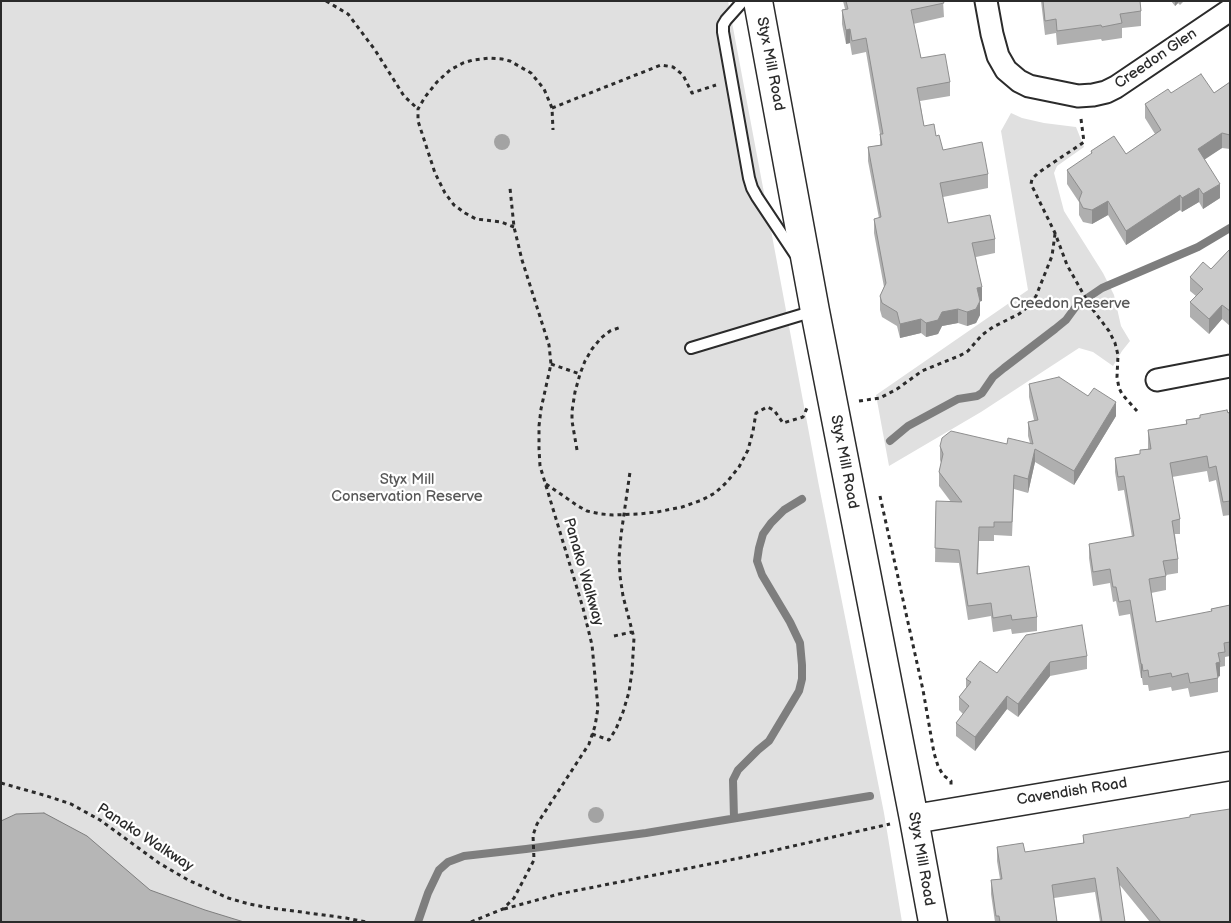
<!DOCTYPE html>
<html>
<head>
<meta charset="utf-8">
<style>
	body { margin:0 }
	#map { position:relative; width:1231px; height:923px; overflow:hidden; background:#fff; font-family:"Balsamiq Sans",sans-serif }
	canvas { display:block }
	.frame { position:absolute; inset:0; border:2px solid #2b2b2b; pointer-events:none }
</style>
</head>
<body>
<div id="map">
<canvas width="1231" height="923"></canvas>
<div class="frame"></div>
</div>
<script>
const c = document.querySelector('canvas').getContext('2d');
c.lineJoin = 'round';
function paint(path, color) { c.fillStyle = color; c.fill(path, 'evenodd'); }
const poly = rows => new Path2D(rows.map(r => 'M' + r).join(''));
function strokePath(path, color, width, dash) { c.strokeStyle = color; c.lineWidth = width; c.lineCap = dash ? 'butt' : 'round'; c.setLineDash(dash || []); c.stroke(path); }
function write(font, color, halo, rows, align = 'center') {
  c.font = font + ' "Balsamiq Sans",sans-serif'; c.lineWidth = 4.5; c.setLineDash([]); c.textBaseline = 'middle'; c.strokeStyle = halo; c.fillStyle = color; for (const [text, x, y, turn = 0] of rows) {
    c.save(); c.translate(x, y); c.rotate((+turn || 0) * Math.PI / 180); c.textAlign = isNaN(turn) ? turn : align; if (halo) c.strokeText(text, 0, 0); c.fillText(text, 0, 0); c.restore();
  }
}
const green = poly([
	[1,1,728,1,818,481,884,813,902,922,1,922],
	[1011,113,1022,118,1044,123,1076,127,1084,147,1057,166,1054,173,1064,211,1103,273,1114,295,1121,326,1130,341,1122,351,1113,366,1093,352,1079,348,981,412,889,466,876,395,1028,290,1001,131]
]);
const water = poly([
	[44,813,87,836,150,890,205,910,244,922,1,922,1,821,16,814,44,813]
]);
const stream = poly([
	[890,441,908,426,958,399,977,396,982,393,993,377,1004,368,1055,329,1066,320,1077,305,1102,288,1198,247,1230,228],
	[734,818,733,780,738,770,758,750,769,741,799,691,802,679,802,665,800,643,790,622,762,575,757,561,759,548,763,534,771,523,784,510,802,499],
	[418,922,428,893,439,870,448,862,464,856,526,849,646,833,870,796]
]);
const path = poly([
	[326,1,348,14,375,50,404,96,418,109],
	[552,108,661,65,673,67,683,75,692,93,716,85],
	[1081,119,1084,142,1038,173,1032,179,1031,184,1055,233,1067,265,1090,306,1109,331,1115,343,1118,355,1117,377,1119,388,1122,394,1137,411],
	[514,227,501,222,476,219,465,213,454,205,445,193,435,173,418,121,418,109,425,97,437,82,450,70,463,63,473,60,489,58,502,59,510,61,531,73,544,89,552,108,553,130],
	[551,364,580,374],
	[859,401,880,398,897,389,922,371,961,355,968,351,982,335,993,327,1019,314,1029,306,1036,296,1052,256,1055,234],
	[577,450,572,421,572,411,575,392,580,374,585,361,592,349,601,338,610,331,621,327],
	[546,484,578,506,587,511,601,514,613,515,638,514,657,512,682,507,702,500,715,493,727,482,739,467,748,450,753,431,756,413,767,407,774,410,783,423,803,417,807,408],
	[880,496,923,690,934,753,938,766,943,775,951,781,951,786],
	[614,636,632,632],
	[592,734,609,740,616,729,623,712,629,692,632,671,634,638,623,596,620,576,619,558,621,535,630,472],
	[1,783,47,796,71,804,100,820,159,863,188,880,228,898,249,904,271,908,346,918,366,922],
	[504,909,559,894,745,857,890,824],
	[471,922,503,909,514,898,534,860,533,835,537,824,589,744,595,726,598,708,592,645,583,608,540,466,539,449,539,426,541,409,551,364,549,345,522,260,514,227,510,188]
]);
const lane = poly([
	[743,1,726,20,723,25,723,32,749,178,752,188,757,197,795,254],
	[691,348,814,311]
]);
const street = poly([
	[986,1,992,34,998,56,1006,70,1019,81,1029,86,1078,96,1093,95,1106,92,1116,87,1230,10],
	[1157,380,1230,366]
]);
const secondary = poly([
	[758,1,815,311,914,819,933,922],
	[914,819,1230,766]
]);
const trees = [
	[502,142],
	[596,815]
];
const wall = poly([
	[843,1,943,1,944,17,913,24,921,58,950,82,950,96,920,101,924,126,936,136,943,150,988,174,988,188,943,197,948,223,995,239,995,253,976,257,982,301,980,301,980,315,976,323,967,326,958,323,942,326,938,334,926,337,921,333,900,338,897,326,882,317,880,310,880,296,884,287,874,233,874,219,879,218,868,161,868,147,880,145,880,134,866,52,852,55,850,43,846,44,842,24,842,10,845,9],
	[1041,1,1140,1,1141,11,1141,26,1122,28,1122,38,1102,41,1101,39,1057,45,1056,33,1045,35],
	[1171,1,1184,1,1180,5,1178,3,1175,6],
	[1230,82,1230,149,1222,148,1204,159,1220,198,1203,209,1199,202,1182,212,1180,210,1126,245,1108,215,1092,224,1083,222,1079,215,1079,202,1067,184,1067,170,1091,155,1091,151,1126,154,1155,134,1145,118,1145,104,1171,93,1214,93],
	[1230,249,1230,326,1222,319,1209,334,1190,317,1190,302,1196,296,1190,291,1190,277,1211,269],
	[1029,384,1116,416,1074,485,1035,462,1028,493,1014,489,1012,536,994,535,994,541,979,541,978,574,1037,617,1037,631,1012,634,1011,629,993,632,991,616,968,620,959,563,935,562,936,501,951,502,939,486,939,472,941,463,940,460,940,446,1030,443,1028,436,1028,422,1034,420,1029,397],
	[1230,412,1230,515,1223,516,1216,480,1209,482,1207,471,1172,477,1180,519,1180,534,1175,534,1178,559,1178,573,1166,575,1166,590,1151,593,1156,622,1211,612,1211,609,1230,605,1230,656,1225,657,1225,666,1220,667,1220,676,1218,677,1218,692,1190,697,1188,688,1172,691,1171,687,1149,691,1148,685,1143,685,1142,678,1141,678,1130,614,1119,616,1116,601,1113,602,1110,583,1093,586,1089,558,1089,544,1132,537,1124,490,1118,491,1115,472,1115,458,1140,454,1148,449,1148,430,1186,424,1186,420],
	[1026,635,1087,656,1087,669,1050,676,1018,717,1007,709,975,751,956,736,956,723,963,714,959,710,959,697,966,688,966,679,997,673],
	[1083,835,1230,922,1150,922,1119,884,1125,922,1100,922,1095,892,1054,898,1057,922,995,922,991,894,991,880,1000,879,997,861,997,847,1025,852,1083,843]
]);
const shadedWall = poly([
	[1175,1,1178,1,1178,3,1175,6],
	[850,29,850,43,846,44,846,30],
	[1222,133,1222,148,1198,164,1198,149],
	[1220,184,1220,198,1203,209,1203,194],
	[1199,188,1199,202,1182,212,1182,198],
	[1180,195,1180,210,1126,245,1126,231],
	[1108,201,1108,215,1092,224,1092,210],
	[982,287,982,301,977,302,977,288],
	[980,301,980,315,976,323,967,326,967,312],
	[1222,305,1222,319,1209,334,1209,319],
	[958,309,958,323,942,326,938,334,926,337,926,323,942,312],
	[921,319,921,333,900,338,900,324],
	[1116,402,1116,416,1074,485,1074,471],
	[1035,449,1035,462,1028,493,1028,479],
	[1050,662,1050,676,1018,717,1018,704],
	[1220,662,1220,676,1216,677,1216,663],
	[1141,664,1142,664,1142,678,1141,678],
	[1007,696,1007,709,975,751,975,737]
]);
const building = poly([
	[846,1,943,1,944,3,911,10,921,58,945,54,950,82,917,88,924,126,934,124,936,136,939,135,943,150,982,142,988,174,940,183,948,223,990,215,995,239,972,243,982,287,977,288,980,301,976,309,967,312,958,309,942,312,938,320,926,323,921,319,900,324,897,312,882,303,880,296,886,283,874,219,881,217,868,147,882,145,880,134,883,134,866,38,852,41,850,29,846,30,842,10,848,9,846,1],
	[1043,1,1140,1,1141,11,1120,14,1122,23,1102,27,1101,25,1057,31,1056,19,1045,21,1043,1],
	[1201,74,1214,93,1230,82,1230,135,1222,133,1198,149,1220,184,1203,194,1199,188,1182,198,1180,195,1126,231,1108,201,1092,210,1083,208,1079,200,1082,192,1067,170,1092,153,1091,151,1114,136,1126,154,1161,130,1145,104,1168,89,1171,93,1201,74],
	[1230,249,1230,311,1222,305,1209,319,1190,302,1203,289,1190,277,1203,262,1211,269,1230,249],
	[1059,377,1088,396,1094,388,1116,402,1074,471,1035,449,1028,479,1014,475,1012,522,994,522,994,527,979,527,977,574,1029,566,1037,617,1012,620,1011,615,993,618,991,603,968,606,959,550,935,548,936,501,962,502,939,472,943,454,940,446,942,438,951,431,1007,444,1008,438,1033,444,1028,422,1038,420,1029,384,1059,377],
	[1227,410,1228,413,1230,412,1230,501,1223,502,1216,466,1209,468,1207,456,1170,463,1180,519,1172,521,1178,559,1163,561,1166,576,1149,579,1156,622,1212,611,1211,609,1230,605,1230,642,1224,643,1225,652,1218,653,1220,662,1216,663,1218,678,1190,683,1188,673,1172,677,1171,673,1149,677,1148,670,1143,671,1142,664,1141,664,1130,600,1119,602,1116,587,1113,587,1110,569,1093,572,1089,544,1134,536,1124,476,1118,477,1115,458,1140,454,1140,450,1151,449,1148,430,1187,424,1186,420,1200,418,1200,415,1227,410],
	[1082,625,1087,656,1050,662,1018,704,1007,696,975,737,956,723,969,706,959,697,971,682,966,679,980,661,997,673,1026,635,1082,625],
	[1230,809,1230,922,1161,922,1117,867,1125,922,1102,922,1095,878,1052,885,1057,922,1000,922,999,916,996,916,991,880,1002,879,997,847,1023,843,1025,852,1084,843,1083,835,1190,817,1190,815,1230,809]
]);
const streetNames = [
	["Creedon Glen",1156,59,-34],
	["Styx Mill Road",770,64,79],
	["Styx Mill Road",844,462,79],
	["Panako Walkway",583,572,74],
	["Cavendish Road",1072,792,-9],
	["Panako Walkway",145,838,33],
	["Styx Mill Road",921,859,80]
];
const parkNames = [
	["Creedon Reserve",1070,304],
	["Styx Mill",407,480],
	["Conservation Reserve",407,497]
];
paint(green, '#e0e0e0');
paint(water, '#b6b6b6');
strokePath(water, '#7e7e7e', 1);
strokePath(stream, '#7e7e7e', 8);
strokePath(lane, '#2b2b2b', 14);
strokePath(street, '#2b2b2b', 25);
strokePath(secondary, '#2b2b2b', 31);
strokePath(path, '#2b2b2b', 3, [4, 4]);
strokePath(lane, '#fff', 10);
strokePath(street, '#fff', 21);
strokePath(secondary, '#fff', 28);
c.fillStyle = '#a3a3a3';
for (const [x, y] of trees) { c.beginPath(); c.arc(x, y, 8, 0, 2 * Math.PI); c.fill(); }
paint(wall, '#afafaf');
paint(shadedWall, '#8e8e8e');
paint(building, '#cbcbcb');
strokePath(building, '#8e8e8e', 1);
write('15px', '#2b2b2b', '#fff', streetNames);
write('15px', '#585858', '#fff', parkNames);
</script>
</body>
</html>
